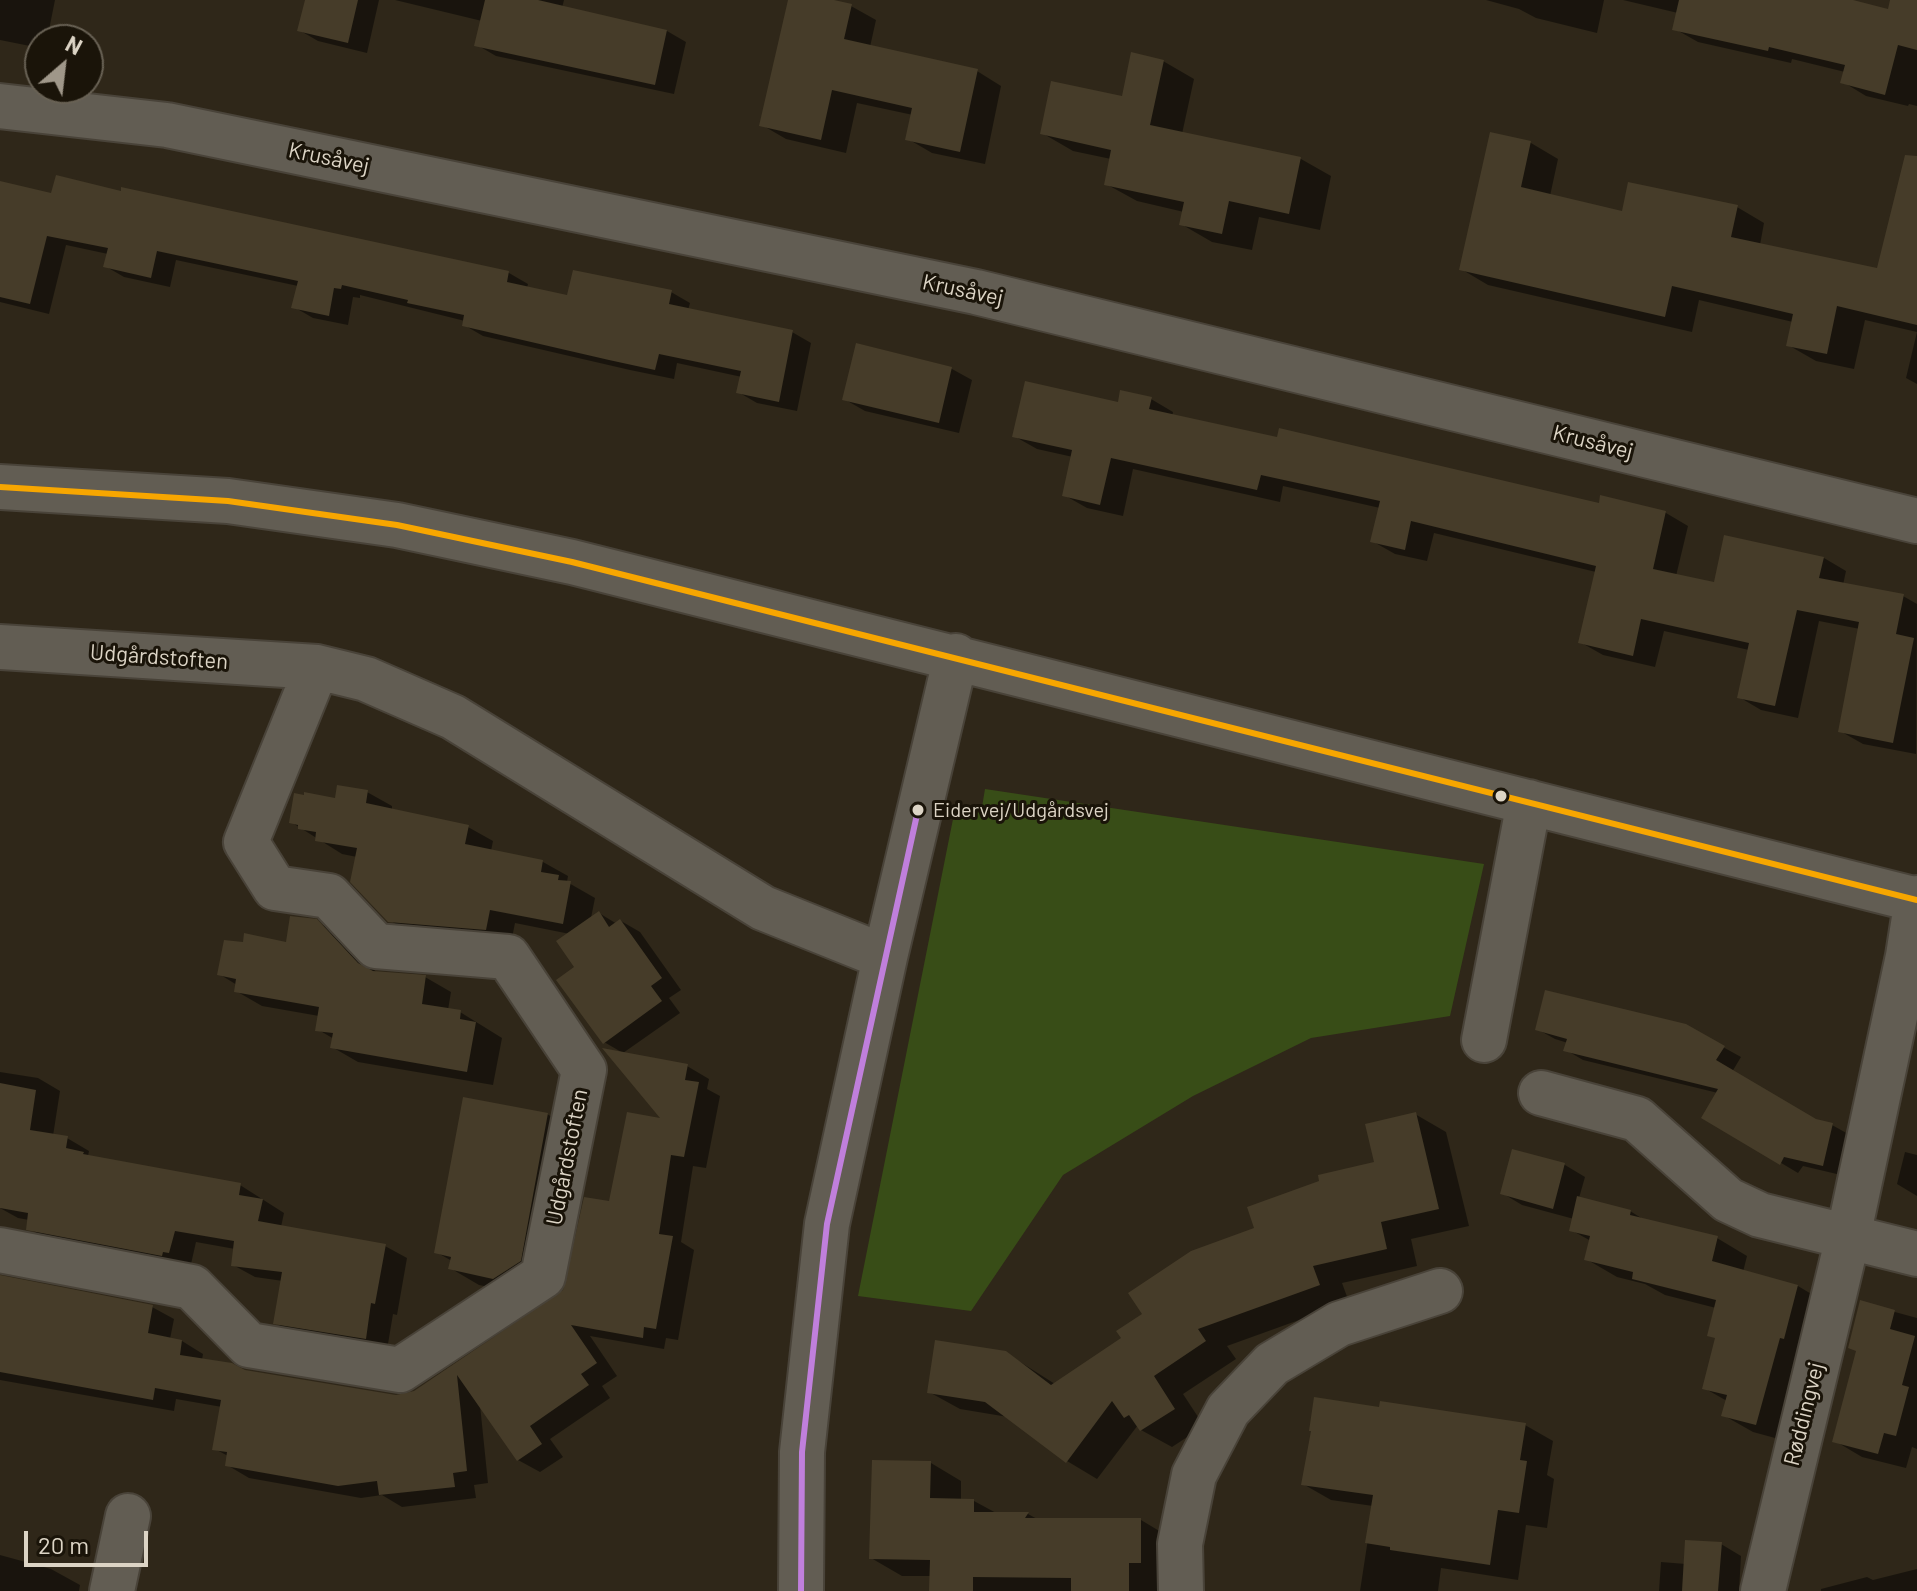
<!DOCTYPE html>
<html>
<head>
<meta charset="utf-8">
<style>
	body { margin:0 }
	#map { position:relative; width:1917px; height:1591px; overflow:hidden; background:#2f2719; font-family:Barlow,sans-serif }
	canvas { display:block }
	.north { position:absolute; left:24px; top:24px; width:80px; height:80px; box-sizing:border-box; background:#1a1409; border:2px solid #686154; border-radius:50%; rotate:28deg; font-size:22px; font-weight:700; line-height:32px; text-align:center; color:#dcd4c5 }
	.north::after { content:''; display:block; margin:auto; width:28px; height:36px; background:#9f9789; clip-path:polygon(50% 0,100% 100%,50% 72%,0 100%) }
	.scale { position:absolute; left:24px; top:1531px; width:124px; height:36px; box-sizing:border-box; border:4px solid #dcd4c5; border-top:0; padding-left:10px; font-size:24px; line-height:28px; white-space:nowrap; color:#dcd4c5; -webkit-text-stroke:6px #1a1409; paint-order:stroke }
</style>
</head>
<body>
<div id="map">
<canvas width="1917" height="1591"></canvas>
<div class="north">N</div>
<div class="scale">20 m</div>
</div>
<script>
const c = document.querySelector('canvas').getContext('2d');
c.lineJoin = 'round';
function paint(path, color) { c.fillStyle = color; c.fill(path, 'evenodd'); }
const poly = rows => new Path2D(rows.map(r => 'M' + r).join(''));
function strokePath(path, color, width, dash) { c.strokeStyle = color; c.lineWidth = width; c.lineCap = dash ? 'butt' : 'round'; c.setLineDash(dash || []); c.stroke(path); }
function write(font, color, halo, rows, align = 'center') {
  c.font = font + ' Barlow,sans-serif'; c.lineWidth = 6; c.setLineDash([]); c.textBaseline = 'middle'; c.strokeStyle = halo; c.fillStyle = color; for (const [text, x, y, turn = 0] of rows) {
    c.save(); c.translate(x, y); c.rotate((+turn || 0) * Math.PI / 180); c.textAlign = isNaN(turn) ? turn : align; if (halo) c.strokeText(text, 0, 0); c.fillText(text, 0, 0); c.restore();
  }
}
const green = poly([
	[985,789,1484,864,1450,1016,1311,1038,1193,1096,1063,1175,971,1311,858,1296,955,809,981,813]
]);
const shadow = poly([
	[0,0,55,0,47,40,40,40,40,48,0,40],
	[307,0,379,0,367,53,318,41,299,30],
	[395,0,564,0,562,8,667,31,686,42,674,94,496,56,477,45,482,21],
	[790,0,826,0,851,6,876,20,870,47,977,71,1001,86,985,164,932,153,908,139,913,115,857,103,846,153,786,139,762,125],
	[1486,0,1604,0,1597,33,1536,18,1519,9],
	[1623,0,1841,0,1890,11,1892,0,1917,0,1917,106,1909,104,1908,106,1866,96,1843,82,1845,72,1792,59,1791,63,1698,42,1675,29,1678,13],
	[1163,61,1194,79,1182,134,1301,159,1331,176,1320,230,1259,217,1252,250,1212,242,1181,224,1184,212,1137,201,1106,184,1111,159,1073,151,1042,133,1124,98],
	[1492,134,1531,143,1558,159,1550,196,1624,213,1737,207,1764,223,1760,245,1878,270,1917,216,1917,384,1906,378,1917,332,1865,320,1854,369,1816,361,1788,345,1793,322,1699,300,1692,332,1488,285,1461,269],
	[0,183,52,195,122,193,123,189,509,273,528,284,527,288,569,297,671,292,690,303,688,310,792,332,811,343,797,411,757,403,738,392,742,377,677,363,674,379,630,370,483,336,464,325,465,321,360,295,360,298,353,297,348,325,313,318,294,307,298,286,176,260,170,287,124,277,105,266,108,254,66,245,49,314,0,302],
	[857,346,952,369,972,380,959,433,865,411,844,399],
	[1151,399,1173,412,1172,417,1600,506,1666,513,1688,526,1676,576,1715,584,1824,558,1846,571,1843,585,1903,596,1917,604,1916,754,1863,744,1840,731,1860,629,1819,621,1798,718,1761,710,1739,697,1749,650,1664,631,1655,667,1603,655,1580,642,1596,572,1434,533,1427,561,1395,554,1372,541,1380,508,1283,486,1280,502,1133,469,1123,516,1087,508,1064,495,1073,457,1037,449,1014,436,1119,404],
	[367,792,392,806,392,810,468,827,493,841,491,851,543,862,568,876,567,882,595,898,591,918,599,913,617,924,621,921,640,932,681,990,669,998,680,1013,623,1053,604,1042,576,967,570,934,515,923,511,943,415,935,389,920,357,857,342,854,291,822,337,800],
	[316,921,343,937,377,973,425,977,451,992,448,1010,460,1012,502,1038,493,1085,358,1062,332,1047,334,1039,317,1029,319,1016,262,1006,236,991,237,985,219,974,288,944],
	[1685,1026,1741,1057,1732,1072,1816,1121,1832,1125,1850,1135,1841,1175,1803,1166,1798,1173,1704,1117,1718,1093,1583,1060,1566,1050,1568,1043,1555,1039,1537,1029],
	[687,1066,709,1079,707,1089,720,1096,706,1168,693,1166,681,1242,694,1250,678,1340,666,1338,664,1349,590,1336,617,1376,602,1386,610,1398,550,1439,563,1457,540,1472,518,1460,480,1405,488,1483,474,1485,476,1498,402,1507,382,1495,361,1498,249,1478,227,1465,228,1456,215,1449,222,1407,176,1399,174,1411,0,1380,0,1276,152,1307,174,1319,170,1339,182,1341,203,1354,202,1360,244,1372,397,1397,415,1393,566,1290,611,1203,666,1121],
	[0,1072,38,1078,60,1091,53,1136,67,1138,89,1151,88,1156,240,1185,284,1213,281,1227,385,1246,407,1258,397,1315,393,1314,387,1350,297,1335,275,1323,283,1281,255,1277,233,1265,235,1249,196,1242,191,1264,184,1263,184,1267,50,1241,28,1228,29,1220,18,1218,0,1208],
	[547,1114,576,1131,523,1294,479,1285,450,1268,452,1261,436,1252],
	[1415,1114,1446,1132,1469,1226,1411,1239,1417,1266,1342,1283,1349,1302,1227,1346,1236,1359,1183,1394,1204,1426,1172,1447,1141,1430,1138,1425,1097,1479,1067,1461,1008,1417,960,1409,929,1392,1006,1353,1055,1384,1124,1339,1257,1229,1376,1164],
	[1513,1151,1565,1165,1585,1177,1579,1198,1630,1211,1646,1221,1717,1238,1747,1256,1743,1272,1798,1286,1828,1304,1786,1441,1753,1432,1723,1415,1727,1401,1704,1388,1717,1339,1716,1308,1665,1295,1645,1284,1617,1277,1586,1259,1591,1241,1571,1230,1574,1219,1522,1205,1502,1193],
	[1905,1152,1917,1155,1917,1196,1897,1184],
	[1862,1303,1917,1318,1917,1449,1912,1447,1906,1468,1862,1457,1835,1441,1858,1352],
	[1381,1409,1525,1425,1553,1441,1547,1475,1554,1479,1547,1528,1526,1525,1518,1580,1441,1568,1438,1591,1360,1591,1373,1506,1331,1500,1303,1484],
	[931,1463,961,1481,961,1500,974,1501,998,1514,1028,1514,1039,1520,1141,1520,1171,1538,1171,1591,931,1591,931,1576,902,1576,871,1558],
	[1721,1544,1741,1556,1739,1591,1659,1591,1661,1562,1686,1564],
	[0,1555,51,1569,80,1585,79,1591,0,1591],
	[1917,1569,1917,1591,1821,1591,1821,1589,1867,1577,1873,1580]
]);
const building = poly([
	[305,0,358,0,348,43,297,31],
	[485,0,538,0,667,30,655,85,474,46],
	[788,0,834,0,852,4,844,39,978,69,960,152,905,140,912,108,832,90,821,140,759,126],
	[1679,0,1853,0,1888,9,1890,0,1917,0,1917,50,1898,45,1885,95,1840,83,1845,65,1769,47,1768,51,1672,30],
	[1131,52,1164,60,1150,125,1301,157,1289,214,1229,201,1222,234,1179,225,1184,202,1104,185,1111,150,1040,134,1051,81,1122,96],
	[1490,132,1531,141,1521,187,1622,211,1628,182,1738,205,1731,237,1877,268,1905,155,1917,156,1917,325,1837,306,1827,354,1786,346,1793,314,1742,302,1672,286,1665,317,1459,270],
	[56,175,121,191,121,187,509,271,507,282,567,295,573,270,672,290,669,304,793,330,779,402,736,393,741,371,659,354,655,370,609,360,462,326,464,315,407,303,408,300,342,285,341,289,334,288,329,316,291,308,298,281,157,251,151,278,103,267,108,248,47,236,30,304,0,297,0,181,51,193],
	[856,343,952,367,939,423,842,400],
	[1025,381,1118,402,1120,390,1152,397,1149,409,1277,437,1279,428,1599,503,1600,495,1666,511,1653,569,1714,582,1724,535,1824,557,1819,578,1904,594,1896,634,1914,638,1893,743,1838,732,1859,622,1797,610,1775,706,1737,698,1749,643,1641,619,1633,656,1578,643,1596,566,1411,521,1405,550,1370,542,1380,501,1261,475,1257,490,1111,458,1100,505,1062,496,1072,450,1012,437],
	[337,785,368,790,366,803,469,825,465,844,543,860,541,872,559,875,558,880,571,881,563,924,490,910,486,930,388,922,350,882,357,848,315,841,316,832,298,829,298,825,289,823,294,793,304,795,304,792,335,798],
	[599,911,609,927,620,919,662,978,651,986,662,1001,603,1044,556,980,574,967,556,941],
	[290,916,317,919,358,963,373,971,426,975,422,1004,461,1010,460,1019,476,1022,467,1072,330,1048,333,1033,315,1031,319,1007,234,992,236,979,217,975,224,940,243,942,244,933,286,942],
	[1545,990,1686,1024,1725,1046,1716,1060,1816,1119,1833,1123,1823,1166,1784,1157,1780,1165,1701,1118,1718,1089,1563,1051,1567,1039,1535,1030],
	[602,1048,688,1064,685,1080,699,1082,684,1157,671,1155,659,1234,673,1236,656,1329,644,1327,643,1338,571,1325,597,1363,581,1374,589,1385,530,1426,542,1444,517,1461,457,1375,467,1471,453,1473,455,1487,379,1495,377,1481,338,1486,225,1466,227,1452,212,1450,221,1400,155,1388,153,1400,0,1372,0,1275,153,1305,148,1333,182,1340,180,1355,232,1363,245,1370,396,1395,414,1391,563,1290,584,1197,609,1201,627,1112,660,1118],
	[0,1083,36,1090,30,1130,68,1136,66,1148,84,1152,83,1154,241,1183,239,1195,263,1199,258,1221,386,1244,375,1304,371,1303,366,1339,273,1324,282,1272,231,1266,234,1241,175,1231,169,1253,163,1252,162,1256,26,1230,28,1213,0,1208],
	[463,1097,548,1113,521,1261,493,1279,448,1269,451,1257,434,1253],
	[1416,1112,1439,1209,1381,1222,1387,1249,1313,1266,1320,1285,1198,1329,1206,1341,1154,1376,1175,1409,1140,1431,1129,1415,1124,1418,1112,1401,1066,1463,985,1402,927,1393,935,1340,1006,1351,1051,1385,1121,1338,1116,1331,1142,1314,1128,1293,1191,1251,1254,1228,1247,1207,1319,1181,1318,1175,1374,1162,1365,1124],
	[1512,1149,1565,1163,1553,1209,1500,1194],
	[1577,1196,1631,1210,1630,1215,1718,1236,1712,1261,1798,1285,1784,1339,1780,1338,1756,1425,1721,1416,1727,1395,1702,1389,1715,1338,1707,1336,1716,1300,1632,1279,1633,1272,1584,1260,1590,1236,1569,1231],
	[1860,1300,1895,1310,1890,1329,1915,1336,1902,1385,1909,1387,1896,1436,1884,1433,1878,1454,1832,1442,1856,1351,1848,1348],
	[1314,1397,1379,1407,1380,1401,1526,1423,1520,1460,1527,1461,1519,1513,1498,1510,1490,1565,1390,1550,1390,1547,1365,1543,1373,1495,1301,1485,1311,1431,1309,1431],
	[872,1460,931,1461,930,1498,974,1499,974,1512,1029,1512,1025,1518,1141,1518,1141,1563,1129,1563,1129,1591,1071,1591,1071,1578,973,1577,973,1591,929,1591,930,1560,869,1559],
	[1685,1540,1722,1542,1718,1591,1682,1591]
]);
const minor = poly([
	[0,106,167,125,976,292,1917,521],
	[0,487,228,501,397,525,572,562,1917,900],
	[0,647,317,667,366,679,453,717,763,908,885,957],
	[1484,1040,1529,802],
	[1541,1093,1637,1119,1728,1200,1760,1215,1917,1254],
	[0,1250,192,1287,249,1345,400,1370,543,1276,584,1070,508,957,376,946,329,896,275,888,246,842,317,667],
	[112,1591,128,1516],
	[801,1591,802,1452,827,1224,885,957,956,656],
	[1181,1591,1180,1544,1194,1475,1228,1410,1272,1364,1339,1324,1440,1291],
	[1763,1591,1848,1237,1908,956,1917,898]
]);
const bus1 = poly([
	[0,487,228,501,397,525,572,562,1917,900]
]);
const bus2 = poly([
	[801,1591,802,1452,827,1224,918,810]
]);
const markers = [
	[1501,796,7,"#dcd4c5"],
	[918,810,7,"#dcd4c5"]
];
const busNames = [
	["Eidervej/Udgårdsvej",933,810]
];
const streetNames = [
	["Krusåvej",329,158,12],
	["Krusåvej",963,290,12],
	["Krusåvej",1593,442,14],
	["Udgårdstoften",159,657,4],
	["Udgårdstoften",567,1157,-79],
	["Røddingvej",1804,1414,-76]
];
paint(green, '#384d17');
paint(shadow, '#0007');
paint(building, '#463c29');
strokePath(minor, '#494339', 48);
strokePath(minor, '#625d53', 44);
strokePath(bus1, '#f7a600', 6);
strokePath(bus2, '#c07fdc', 6);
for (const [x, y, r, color] of markers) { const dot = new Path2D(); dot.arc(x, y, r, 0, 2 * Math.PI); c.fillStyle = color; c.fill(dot); strokePath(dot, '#1a1409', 3); }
write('20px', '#dcd4c5', '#1a1409', busNames, 'left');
write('22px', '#dcd4c5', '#1a1409', streetNames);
</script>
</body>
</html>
